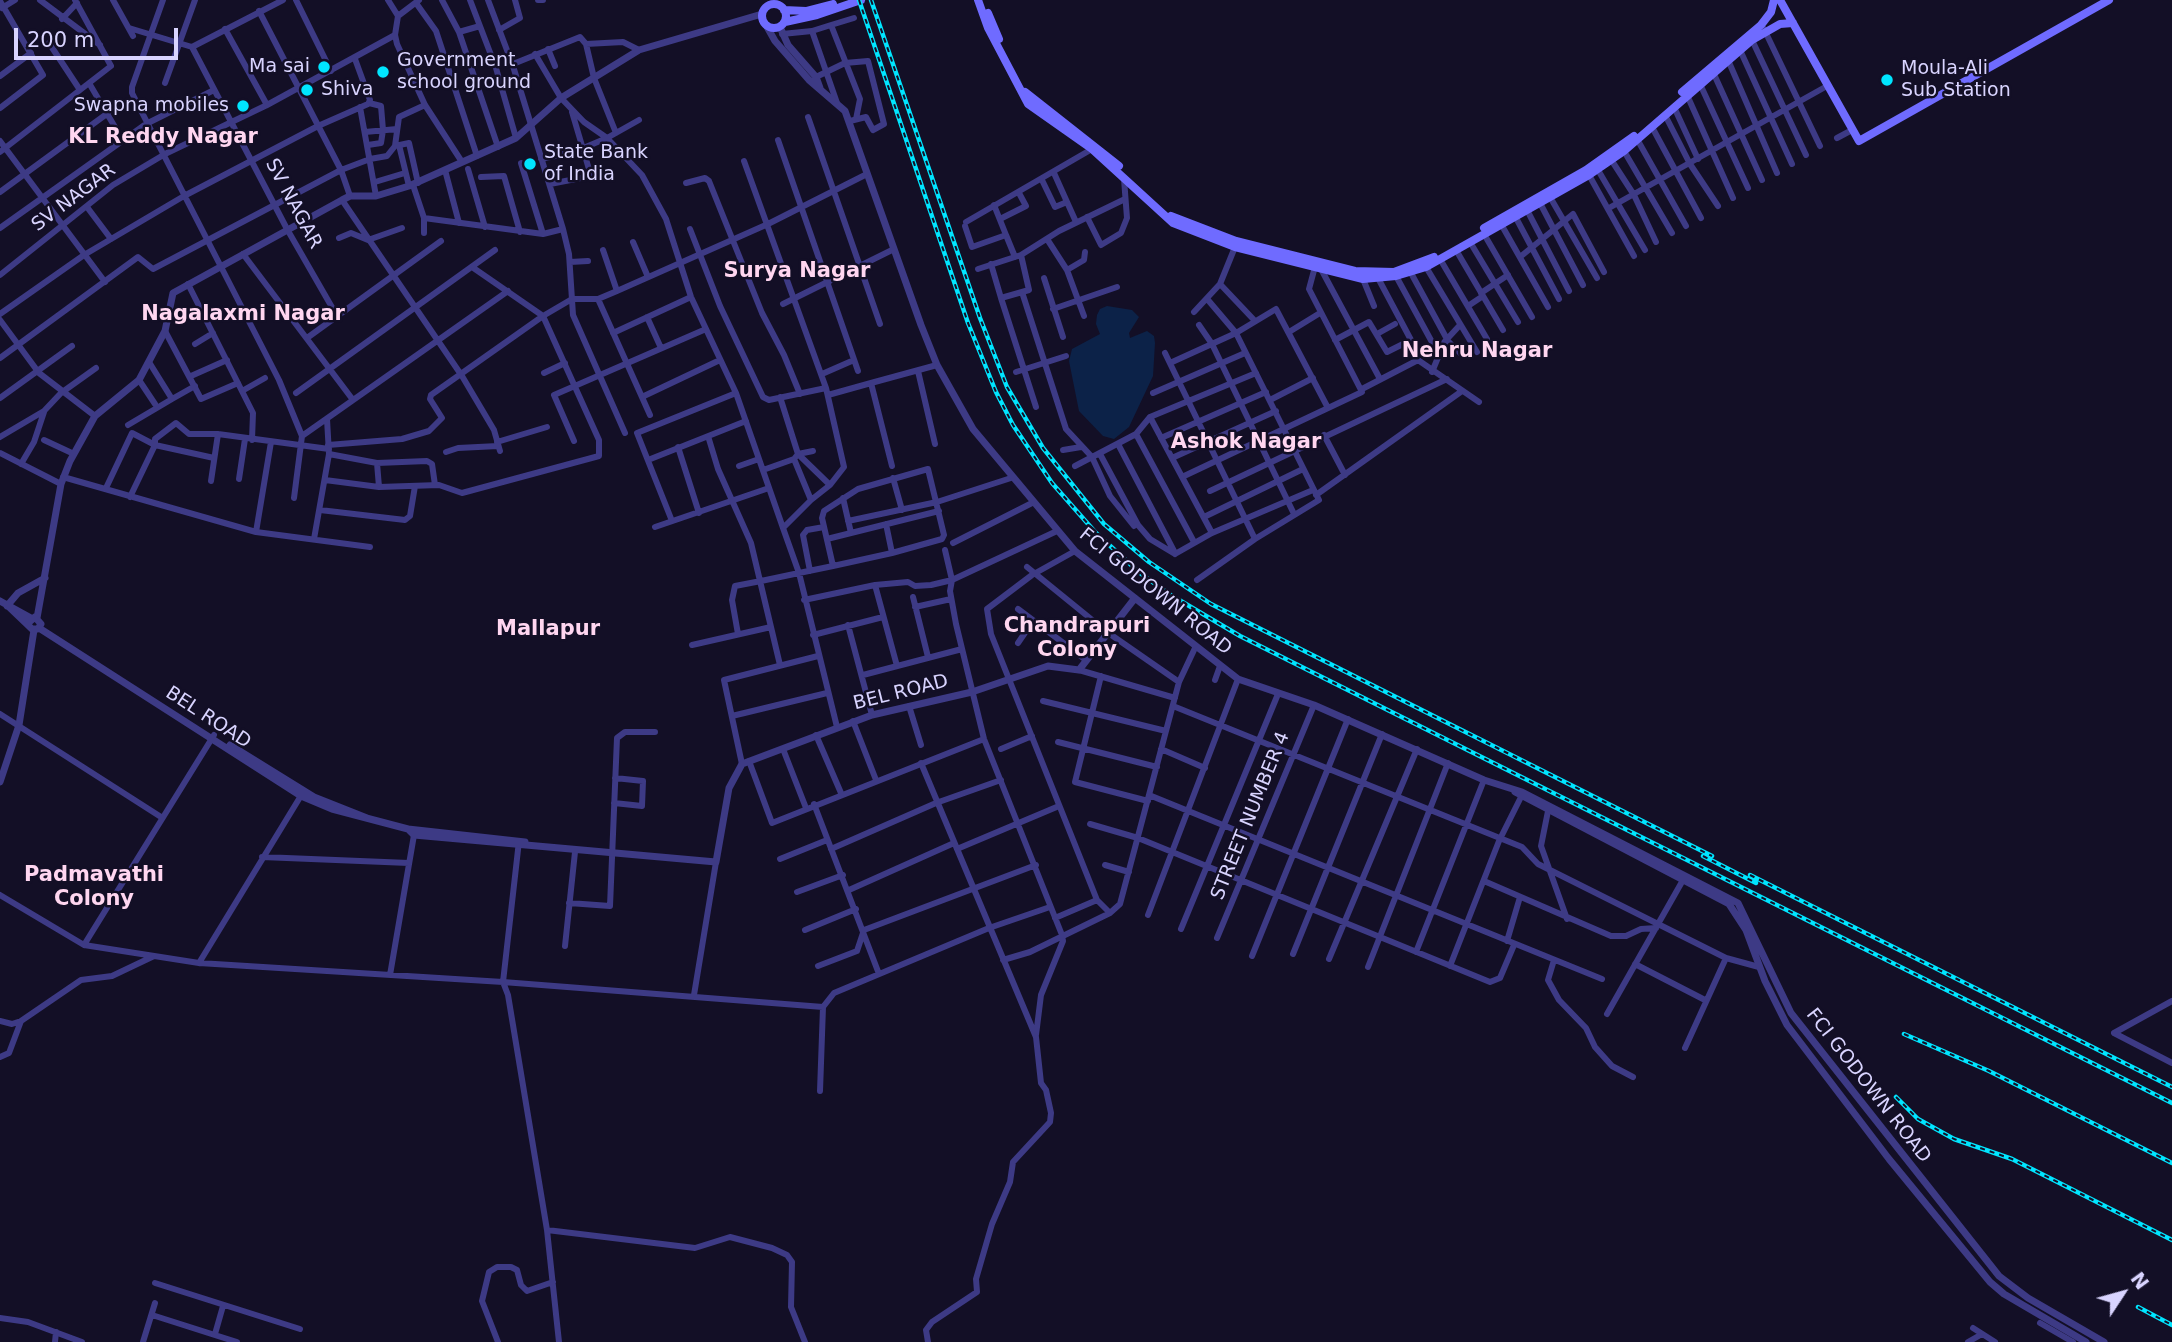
<!DOCTYPE html>
<html>
<head>
<meta charset="utf-8">
<style>
	body { margin:0 }
	#map { position:relative; width:2172px; height:1342px; overflow:hidden; background:#130f26; font-family:"DejaVu Sans",sans-serif }
	canvas { display:block }
	.north { position:absolute; left:2088px; top:1258px; width:70px; height:70px; -webkit-text-stroke:5px #130f26; paint-order:stroke; rotate:54deg; font-size:19px; font-weight:700; line-height:28px; text-align:center; color:#d9d4ff }
	.north::after { content:''; display:block; margin:auto; width:24px; height:32px; background:#d9d4ff; clip-path:polygon(50% 0,100% 100%,50% 72%,0 100%) }
	.scale { position:absolute; left:14px; top:28px; width:164px; height:32px; box-sizing:border-box; border:4px solid #d9d4ff; border-top:0; padding-left:9px; font-size:21px; line-height:24px; white-space:nowrap; color:#d9d4ff; -webkit-text-stroke:5px #130f26; paint-order:stroke }
</style>
</head>
<body>
<div id="map">
<canvas width="2172" height="1342"></canvas>
<div class="north">N</div>
<div class="scale">200 m</div>
</div>
<script>
const c = document.querySelector('canvas').getContext('2d');
c.lineJoin = 'round';
function paint(path, color) { c.fillStyle = color; c.fill(path, 'evenodd'); }
const poly = rows => new Path2D(rows.map(r => 'M' + r).join(''));
function strokePath(path, color, width, dash) { c.strokeStyle = color; c.lineWidth = width; c.lineCap = dash ? 'butt' : 'round'; c.setLineDash(dash || []); c.stroke(path); }
function write(font, color, halo, rows, align = 'center') {
  c.font = font + ' "DejaVu Sans",sans-serif'; c.lineWidth = 5; c.setLineDash([]); c.textBaseline = 'middle'; c.strokeStyle = halo; c.fillStyle = color; for (const [text, x, y, turn = 0] of rows) {
    c.save(); c.translate(x, y); c.rotate((+turn || 0) * Math.PI / 180); c.textAlign = isNaN(turn) ? turn : align; if (halo) c.strokeText(text, 0, 0); c.fillText(text, 0, 0); c.restore();
  }
}
const water = poly([
	[1107,306,1132,310,1139,317,1129,333,1130,338,1147,331,1154,336,1155,343,1153,376,1129,427,1114,439,1103,436,1079,411,1069,361,1072,349,1100,334,1096,324,1097,315,1100,309]
]);
const minor = poly([
	[40,0,100,45],
	[113,0,133,36],
	[163,0,132,87,132,93,279,380,302,436,294,498],
	[283,0,192,47,287,229,337,316],
	[296,0,331,71],
	[388,0,398,16,395,35,397,44,425,105,462,162],
	[442,0,459,32,498,147],
	[470,0,496,68,516,138],
	[488,0,513,66,563,229,569,254,573,315,625,433],
	[538,0,543,0],
	[0,1,43,75,0,108],
	[416,3,436,31,477,156],
	[2,8,15,0],
	[259,11,341,170,350,196],
	[398,16,419,0],
	[62,19,77,3],
	[831,25,854,18],
	[129,28,192,47],
	[225,29,267,105],
	[1764,29,1820,146],
	[499,30,520,18,515,0],
	[812,31,837,103],
	[459,32,480,26],
	[782,34,812,31,831,25,860,99,856,119],
	[1752,40,1806,155],
	[49,43,80,90],
	[586,44,623,42,639,50],
	[548,49,555,66],
	[1740,50,1792,164],
	[535,54,561,98,584,122,607,138,642,175,666,219,691,297,736,393,783,528,799,573,837,727],
	[1728,60,1777,173],
	[513,64,580,37,586,44,594,78,616,133],
	[1713,72,1762,180],
	[0,76,31,53],
	[816,77,845,63,868,61,884,124,873,130,866,117,850,121],
	[89,83,122,139],
	[165,83,195,0],
	[1700,84,1748,188],
	[1687,95,1733,198],
	[360,107,376,196],
	[1674,107,1698,159],
	[1665,115,1690,164,1718,206],
	[808,117,880,324],
	[1652,127,1701,218],
	[365,132,397,129],
	[1837,138,1852,130],
	[1637,139,1686,226],
	[778,140,858,371],
	[0,141,105,282],
	[368,145,381,143,383,130,381,106,369,103],
	[399,145,409,186],
	[395,146,409,143,418,183],
	[1624,151,1672,233],
	[0,152,111,66,75,0],
	[541,159,574,152,607,138,639,120],
	[744,161,826,388,844,467,830,485,811,500],
	[1612,161,1634,195,1656,242],
	[521,163,543,234,563,229],
	[468,169,485,227],
	[445,170,459,223],
	[1598,170,1645,250],
	[1054,173,1076,222],
	[1589,175,1634,256],
	[481,177,504,176,520,232],
	[1042,180,1055,207,1067,202],
	[375,182,405,173],
	[686,183,705,178,709,181,762,313,784,355,800,394],
	[550,184,591,176,572,112],
	[413,185,424,218,543,234],
	[0,192,108,113],
	[1550,197,1597,278],
	[342,200,462,376,494,430,500,451],
	[1540,203,1583,285],
	[87,207,111,239],
	[1609,208,1827,86],
	[1527,210,1569,291],
	[1515,216,1559,299],
	[1087,217,1101,245,1121,233,1127,218,1124,179],
	[424,218,424,233],
	[1000,219,1026,206,1019,193],
	[966,222,1092,149],
	[1501,224,1548,307],
	[965,226,972,247,1006,235,994,205],
	[0,228,146,124,214,90],
	[690,229,720,306,763,397,769,400,826,388],
	[1484,234,1532,317],
	[1006,235,1015,257],
	[339,238,351,233,368,240,402,228],
	[1047,239,1067,270],
	[633,242,648,277],
	[1470,242,1518,322],
	[603,250,617,291],
	[1456,250,1503,330],
	[243,254,353,400],
	[1021,255,1029,290,1001,298,1036,407],
	[1520,257,1573,214,1604,272],
	[1440,259,1487,339],
	[570,262,588,261],
	[991,264,1001,298],
	[1426,267,1477,352],
	[978,269,1021,255,1059,231,1125,199],
	[1321,269,1380,379],
	[1411,273,1448,341,1461,354],
	[0,275,113,185,165,154,267,105,395,35],
	[1396,276,1439,355,1432,372],
	[1044,278,1063,337],
	[1363,279,1374,306],
	[188,284,253,413,252,440],
	[1220,284,1255,321],
	[1022,292,1066,429,1092,457,1110,496,1134,526],
	[1481,293,1508,275],
	[598,299,650,415],
	[783,304,892,250],
	[1468,306,1483,296],
	[1053,309,1117,287],
	[1194,312,1220,284,1235,247],
	[0,314,84,255,184,196,318,126,368,104,370,100,355,59],
	[1084,316,1067,270,1084,260,1085,252],
	[647,317,661,348],
	[0,320,39,373,95,416],
	[1199,325,1212,344,1294,514],
	[165,331,201,399,238,383],
	[1289,332,1320,313],
	[613,333,691,297],
	[1377,334,1395,324],
	[307,338,441,241],
	[1335,340,1369,322,1387,352,1411,340,1378,278],
	[195,344,213,333],
	[1436,351,1460,325],
	[1165,353,1255,539],
	[0,358,138,257,153,269,341,170,370,159,387,156,395,146,399,117,425,105],
	[1170,363,1236,333,1276,309,1328,408],
	[918,371,935,444],
	[1016,372,1066,356],
	[544,373,565,363],
	[822,374,854,360],
	[191,376,227,360],
	[139,380,155,404],
	[1362,389,1418,360,1479,402],
	[242,391,265,378],
	[296,393,495,250],
	[1153,393,1245,353],
	[828,395,871,383],
	[644,396,720,360],
	[0,398,72,346],
	[172,399,195,386],
	[1270,400,1313,378],
	[1150,417,1212,533],
	[128,425,172,399,149,362],
	[1136,434,1194,542],
	[1324,435,1345,475],
	[302,436,508,291],
	[708,436,718,469,751,543,780,665],
	[0,437,44,411,61,393,96,368],
	[1161,438,1266,392],
	[44,440,74,454],
	[574,441,554,395,706,329],
	[497,442,547,427],
	[1118,444,1175,553],
	[328,445,402,439,429,431,442,418,430,399,431,395,543,316,572,299,598,299,617,291,768,224,867,174],
	[678,447,699,513],
	[1063,450,1081,447],
	[446,452,458,448,498,446],
	[0,453,61,484],
	[329,454,377,463],
	[798,454,830,485],
	[798,454,813,451],
	[1100,454,1138,525,1150,539,1175,554],
	[1172,458,1276,411],
	[648,460,746,421],
	[21,464,34,442,44,412],
	[739,466,759,459],
	[892,466,871,383,937,365],
	[1075,466,1136,434,1150,417,1256,373],
	[763,470,794,459,798,454,780,397],
	[63,477,256,532,370,547],
	[1182,477,1362,392,1309,289,1316,263],
	[893,478,902,510],
	[239,479,245,439],
	[325,480,379,487,439,485,462,493,599,456,599,440,543,316,472,267],
	[211,481,218,434],
	[379,487,377,463,427,461,432,464,435,485],
	[106,488,132,433,155,445,214,458],
	[1210,491,1447,379],
	[1316,495,1462,391],
	[130,497,155,445,155,439,176,423,189,434,218,434,329,449],
	[843,498,851,533],
	[320,510,405,520,410,516,415,486],
	[1204,517,1303,469],
	[672,521,637,433,736,393],
	[848,521,937,502,1011,478],
	[886,524,892,553],
	[655,527,769,488],
	[783,528,811,500,794,459],
	[256,532,271,442],
	[314,539,329,454,327,419],
	[827,539,939,511],
	[953,543,1032,503],
	[945,550,952,580,950,591,956,624,984,739,1062,935,1063,941,1041,995,1036,1035],
	[1175,554,1212,533,1313,490],
	[1027,567,1107,632,1179,682],
	[810,571,803,535,807,530,824,527],
	[1197,580,1255,539,1319,500,1236,333,1208,300],
	[875,585,908,582,915,586,931,585,952,580,1057,531],
	[913,597,928,657],
	[804,600,875,585,897,666],
	[915,607,951,599],
	[1018,609,1086,660],
	[848,625,872,715],
	[738,634,732,600,735,586,761,581,799,573,833,566,892,553,942,539,944,535,928,469,858,489,824,511,822,518,833,566],
	[813,635,883,617],
	[1018,643,1033,621],
	[692,645,771,627],
	[1079,670,1175,698],
	[863,675,962,649],
	[1101,676,1075,782,1148,801],
	[1215,680,1220,666],
	[1043,701,1166,731],
	[909,706,921,745],
	[1173,706,1522,847,1538,864,1726,958,1759,967],
	[0,714,161,817],
	[732,716,827,693],
	[853,721,876,780],
	[816,735,841,793],
	[1058,742,1157,767],
	[783,749,806,808],
	[1001,749,1032,736],
	[1161,749,1205,768],
	[749,761,772,823,984,739],
	[921,763,1036,1037,1041,1083,1046,1090,1051,1113,1050,1122,1013,1162,1010,1182,992,1224,976,1279,977,1292,932,1322,926,1330,928,1342],
	[742,764,724,680,818,656],
	[1149,795,1602,979],
	[614,803,642,806,643,781,615,778],
	[814,804,879,974],
	[1548,811,1541,846,1567,919],
	[1090,824,1138,838,1490,982,1500,978,1514,945],
	[519,841,503,982,508,995,547,1230,559,1342],
	[831,849,936,803,1001,780],
	[957,849,1059,806],
	[262,857,409,863],
	[780,859,827,840],
	[1105,865,1129,872],
	[1484,881,1611,936,1626,936,1641,929,1656,928],
	[849,890,954,843],
	[797,892,843,875],
	[0,895,84,945,199,963,503,982,823,1007,834,993,989,928,1050,907],
	[1097,900,1110,913,1120,904,1179,682,1195,648],
	[569,903,610,906,617,738,625,732,655,732],
	[1148,915,1238,679],
	[1055,918,1097,900,991,634,987,609,1032,575,1075,551],
	[1181,929,1278,694],
	[805,930,856,909],
	[1217,938,1314,705],
	[1507,941,1520,897],
	[84,945,214,735],
	[565,946,575,852],
	[1416,952,1484,780],
	[1293,954,1382,734],
	[1252,956,1348,719],
	[1329,959,1417,749],
	[1003,960,1030,952,1110,913],
	[1554,960,1548,980,1559,1000,1586,1028,1595,1047,1612,1066,1633,1077],
	[199,963,302,794],
	[1635,964,1705,1000],
	[818,966,857,951,864,930,1036,865],
	[1450,966,1499,841,1521,797],
	[1368,967,1448,763],
	[390,975,414,835],
	[694,995,716,862],
	[1607,1014,1683,880],
	[0,1021,12,1024,21,1021,81,980,112,976,154,956],
	[2114,1033,2172,1001],
	[2114,1033,2172,1063],
	[1685,1048,1726,958],
	[0,1057,9,1053,21,1021],
	[820,1091,823,1007],
	[547,1230,695,1248,730,1237,772,1248,787,1255,792,1262,791,1307,805,1342],
	[155,1283,300,1329],
	[152,1315,237,1342],
	[0,1318,28,1322,82,1342],
	[2040,1323,2073,1342],
	[1973,1328,1995,1342],
	[215,1334,223,1306],
	[55,1342,56,1332],
	[143,1342,155,1303],
	[498,1342,482,1301,489,1272,497,1267,511,1267,517,1270,521,1285,527,1291,553,1282],
	[1968,1342,1982,1334]
]);
const tertiary = poly([
	[766,25,775,41,809,80,845,111,921,325,937,365,973,429,1075,551,1238,679,1314,705,1484,780,1522,792,1738,903,1791,1013,1999,1276,2028,1298,2104,1342],
	[780,27,788,45,816,77,820,88],
	[0,601,31,618],
	[7,606,18,593,45,578],
	[9,607,32,629,38,629,41,624,35,617,28,623],
	[37,618,61,484,70,461,95,416,139,380,165,331,173,293,342,200,350,196,376,196,409,186,516,138,561,98,639,50,762,14],
	[39,628,301,796,332,809,408,829,414,835,716,862,729,788,742,764,872,715,972,692,1048,666,1079,670,1135,598],
	[230,745,314,797,367,818],
	[0,782,19,725,34,630],
	[1515,792,1729,904,1746,930,1765,981,1787,1025,1889,1159,1990,1282,2004,1294,2086,1342],
	[408,829,525,842]
]);
const secondary = poly([
	[978,0,988,28,1028,104,1092,149,1173,223,1235,247,1363,279,1396,276,1426,267,1589,175,1624,151,1752,40,1780,24,1793,23],
	[1780,0,1859,141,2109,0],
	'762 16a12 12 0 1 1 24 0a12 12 0 1 1-24 0Z',
	[784,10,806,11,833,4],
	[988,13,999,39],
	[785,22,817,15,861,0],
	[1025,92,1119,166],
	[1682,92,1761,25,1771,12,1774,0],
	[1171,216,1236,241,1355,271,1394,272,1434,257],
	[1484,228,1586,170,1634,136]
]);
const rail = poly([
	[859,0,968,323,996,392,1013,425,1052,483,1096,533,1140,573,1169,594,1240,636,2172,1103],
	[871,0,980,318,1007,387,1043,448,1104,524,1149,562,1211,604,1712,856],
	[1703,856,1756,883],
	[1750,875,2172,1087],
	[1904,1034,1989,1071,2172,1163],
	[1896,1097,1918,1119,1954,1139,2012,1159,2172,1240],
	[2138,1307,2172,1325]
]);
const markers = [
	[324,67,7,"#00e5ff"],
	[383,72,7,"#00e5ff"],
	[1887,80,7,"#00e5ff"],
	[307,90,7,"#00e5ff"],
	[243,106,7,"#00e5ff"],
	[530,164,7,"#00e5ff"]
];
const poiNames = [
	["Government",397,61],
	["school ground",397,83],
	["Ma sai",310,67,"right"],
	["Moula-Ali",1901,69],
	["Sub Station",1901,91],
	["Shiva",321,90],
	["Swapna mobiles",229,106,"right"],
	["State Bank",544,153],
	["of India",544,175]
];
const streetNames = [
	["SV NAGAR",74,198,-37],
	["SV NAGAR",293,204,62],
	["FCI GODOWN ROAD",1155,592,39],
	["BEL ROAD",901,693,-14],
	["BEL ROAD",208,718,33],
	["STREET NUMBER 4",1251,816,-68],
	["FCI GODOWN ROAD",1868,1086,52]
];
const neighbourhoodNames = [
	["KL Reddy Nagar",163,138],
	["Surya Nagar",797,272],
	["Nagalaxmi Nagar",243,315],
	["Nehru Nagar",1477,352],
	["Ashok Nagar",1246,443],
	["Chandrapuri",1077,627],
	["Colony",1077,651],
	["Mallapur",548,630],
	["Padmavathi",94,876],
	["Colony",94,900]
];
paint(water, '#0c2248');
strokePath(minor, '#3d3a85', 6);
strokePath(tertiary, '#3d3a85', 7);
strokePath(secondary, '#6f6bff', 8);
strokePath(rail, '#00e5ff', 4.5);
strokePath(rail, '#130f26', 2, [5]);
for (const [x, y, r, color] of markers) { const dot = new Path2D(); dot.arc(x, y, r, 0, 2 * Math.PI); c.fillStyle = color; c.fill(dot); strokePath(dot, '#130f26', 2.5); }
write('19px', '#d9d4ff', '#130f26', poiNames, 'left');
write('19px', '#d9d4ff', '#130f26', streetNames);
write('bold 21px', '#ffd6f0', '#130f26', neighbourhoodNames);
</script>
</body>
</html>
